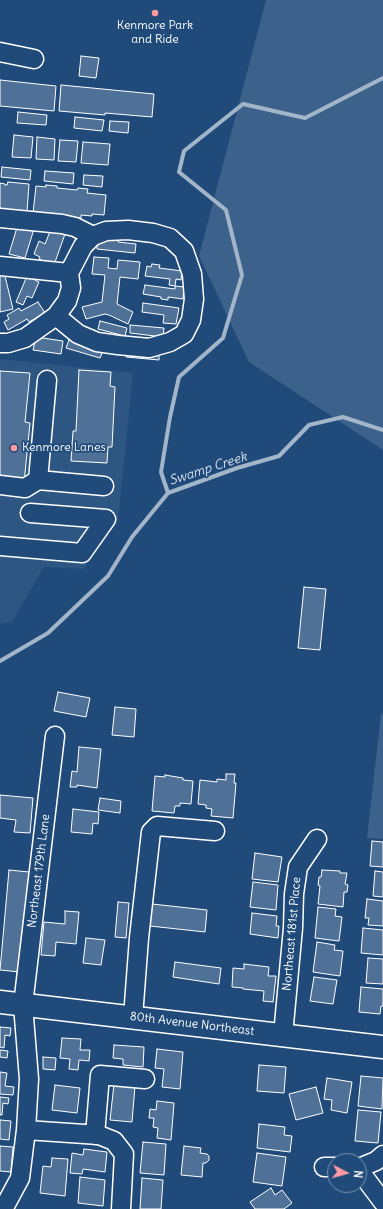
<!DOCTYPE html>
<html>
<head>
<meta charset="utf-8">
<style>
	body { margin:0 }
	#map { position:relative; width:383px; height:1209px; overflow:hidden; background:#1f4a7a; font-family:Delius,sans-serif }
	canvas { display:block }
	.north { position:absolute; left:327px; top:1153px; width:40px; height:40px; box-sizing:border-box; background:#1f4a7a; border:1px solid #7992af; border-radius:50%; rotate:96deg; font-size:11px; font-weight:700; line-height:16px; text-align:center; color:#fff }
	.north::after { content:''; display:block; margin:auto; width:14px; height:18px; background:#ff9aa2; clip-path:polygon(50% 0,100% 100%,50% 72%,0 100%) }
</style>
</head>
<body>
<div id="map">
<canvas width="383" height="1209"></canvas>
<div class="north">N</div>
</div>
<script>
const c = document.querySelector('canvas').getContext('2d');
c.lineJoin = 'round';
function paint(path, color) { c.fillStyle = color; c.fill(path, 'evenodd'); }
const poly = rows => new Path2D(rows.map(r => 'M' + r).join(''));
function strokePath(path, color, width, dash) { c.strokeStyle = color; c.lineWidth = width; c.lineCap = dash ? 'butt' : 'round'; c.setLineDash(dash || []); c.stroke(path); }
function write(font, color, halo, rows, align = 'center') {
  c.font = font + ' Delius,sans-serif'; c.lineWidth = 3.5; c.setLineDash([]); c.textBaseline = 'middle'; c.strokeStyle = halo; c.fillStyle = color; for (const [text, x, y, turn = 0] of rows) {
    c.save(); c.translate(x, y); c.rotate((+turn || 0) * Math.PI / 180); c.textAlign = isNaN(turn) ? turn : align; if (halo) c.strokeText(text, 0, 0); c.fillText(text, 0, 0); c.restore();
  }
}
const built = poly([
	[0,359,133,373,118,521,84,569,44,567,12,622,0,624]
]);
const green = poly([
	[266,0,383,0,383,450,249,362,199,256],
	[381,714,383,714,383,839,367,838]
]);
const stream = poly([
	[168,493,161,472,170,417,179,377,223,338,242,275,226,210,179,172,184,151,243,104,305,118,383,78],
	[0,661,48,633,108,576,132,537,168,493,237,468,279,456,309,425,343,417,383,430]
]);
const building = poly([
	[81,56,99,58,96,78,79,76,81,56],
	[0,80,56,86,54,111,0,106,0,80],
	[61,85,154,94,152,117,105,113,105,115,59,111,61,85],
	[18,112,47,115,46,125,17,123,18,112],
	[75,117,104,120,102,131,74,128,75,117],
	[110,121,129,122,128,133,109,131,110,121],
	[14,135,33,137,31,158,12,157,14,135],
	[37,137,55,139,54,160,36,159,37,137],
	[60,140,78,141,76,162,58,161,60,140],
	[83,142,110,144,108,165,81,163,83,142],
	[2,167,31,170,30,180,1,177,2,167],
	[45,171,74,173,73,184,44,181,45,171],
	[84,175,103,176,102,187,83,185,84,175],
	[8,182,29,184,27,212,0,209,0,183,5,184,5,185,7,185,8,182],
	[46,185,57,186,57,188,77,190,78,188,88,189,87,193,106,195,104,215,92,214,92,216,81,215,81,218,33,213,36,186,46,187,46,185],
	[18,224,34,229,25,258,9,254,18,224],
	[51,229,65,234,54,265,39,259,40,257,34,254,39,241,45,244,51,229],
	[106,236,119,237,118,242,136,244,135,253,97,249,97,240,105,241,106,236],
	[94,257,109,258,108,268,117,269,118,260,140,262,138,279,120,277,117,304,133,312,128,324,109,315,105,314,86,319,82,307,102,302,105,275,92,274,94,257],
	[152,264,160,265,159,268,182,271,181,280,176,279,175,286,169,285,170,279,145,276,147,266,151,267,152,264],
	[4,272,13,309,0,312,0,273,4,272],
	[27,276,39,282,32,298,27,296,23,305,16,302,27,276],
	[145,285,175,289,175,286,184,287,183,299,168,297,168,300,161,299,161,297,143,294,145,285],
	[38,302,45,313,29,322,27,319,8,330,4,322,9,319,7,315,19,308,21,311,38,302],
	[143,303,179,308,176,324,163,323,164,315,142,312,143,303],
	[100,321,127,328,125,336,98,329,100,321],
	[130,325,164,328,163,337,130,333,130,325],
	[36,337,63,341,61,354,33,350,36,337],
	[69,340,103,351,100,358,66,348,69,340],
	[127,349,159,352,159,360,126,357,127,349],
	[79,370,111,372,110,386,115,387,112,447,108,447,107,463,71,461,73,431,76,431,79,370],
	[0,371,30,373,25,422,30,423,24,483,0,480,0,371],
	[304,587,326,589,320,650,298,648,304,587],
	[58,692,90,698,86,717,54,711,58,692],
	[115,707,136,709,134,737,112,735,115,707],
	[79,747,101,749,97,788,77,785,77,787,70,787,72,771,77,772,79,747],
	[226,774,235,774,234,783,236,783,233,818,211,816,212,809,206,808,206,805,198,804,200,780,217,782,217,779,226,780,226,774],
	[165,775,183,778,183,780,193,781,191,804,180,803,180,806,175,806,174,813,152,811,155,776,165,777,165,775],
	[0,795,33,798,30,833,14,832,16,820,0,818,0,795],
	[100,798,121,801,120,813,98,810,100,798],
	[73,809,99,812,98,824,93,823,92,834,71,832,73,809],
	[372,841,383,842,383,867,370,866,372,841],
	[255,853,282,857,278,882,252,879,255,853],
	[9,870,29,872,20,972,0,970,9,870],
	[322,870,340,871,340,873,347,873,345,884,348,885,347,892,344,892,343,907,318,904,320,886,318,885,319,877,321,877,322,870],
	[375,871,383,872,383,897,373,896,375,871],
	[253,882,278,885,276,910,250,907,253,882],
	[367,899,383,901,383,926,368,925,369,918,365,918,367,899],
	[118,902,129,903,126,938,115,937,118,902],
	[152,904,207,910,205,932,150,926,152,904],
	[318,907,336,909,335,916,342,917,339,941,315,938,318,907],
	[65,911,79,912,76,944,56,942,55,956,41,955,44,922,65,924,65,911],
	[252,913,277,916,276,926,279,926,278,938,250,934,252,913],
	[363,928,383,930,383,955,361,953,363,928],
	[86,938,105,940,101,965,83,963,86,938],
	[317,942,335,945,334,950,343,951,340,976,313,972,317,942],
	[368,958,383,959,383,984,366,983,368,958],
	[175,962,221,968,219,984,173,977,175,962],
	[244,964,269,967,268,976,276,976,273,1002,263,1001,264,991,243,989,243,988,232,987,233,968,244,969,244,964],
	[314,977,337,980,333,1004,310,1001,314,977],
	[361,987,383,989,383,1006,381,1006,380,1014,359,1012,361,987],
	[0,1027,11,1028,10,1036,5,1035,4,1048,0,1047,0,1027],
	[62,1038,81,1039,80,1050,90,1050,89,1061,79,1060,78,1070,69,1069,70,1059,60,1058,62,1038],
	[114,1045,144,1047,143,1067,123,1065,123,1059,113,1058,114,1045],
	[157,1049,183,1052,180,1089,162,1087,164,1069,155,1068,157,1049],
	[0,1050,8,1051,7,1058,0,1057,0,1050],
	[43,1057,56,1058,55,1070,43,1069,43,1057],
	[259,1065,286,1067,284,1093,257,1091,259,1065],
	[0,1072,7,1073,5,1086,14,1087,13,1095,0,1094,0,1072],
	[361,1076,383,1078,382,1109,358,1106,361,1076],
	[327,1078,352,1082,347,1113,331,1110,332,1100,324,1099,327,1078],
	[114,1084,135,1086,132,1122,110,1120,114,1084],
	[55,1085,80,1088,77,1113,52,1110,55,1085],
	[316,1087,323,1113,296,1120,289,1094,316,1087],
	[0,1097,9,1098,8,1104,3,1103,2,1115,0,1115,0,1097],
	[157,1101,174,1103,171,1140,157,1138,158,1128,153,1127,154,1118,149,1118,150,1109,156,1110,157,1101],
	[358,1110,381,1112,378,1143,355,1141,358,1110],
	[0,1120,11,1121,9,1140,0,1139,0,1120],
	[259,1124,285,1127,284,1135,292,1136,290,1152,257,1148,259,1124],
	[143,1142,166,1144,164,1175,140,1173,143,1142],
	[0,1146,13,1147,11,1172,0,1171,0,1146],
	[184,1146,201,1148,200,1153,207,1154,209,1156,209,1160,206,1163,203,1163,202,1177,181,1175,184,1146],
	[84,1149,107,1152,105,1172,83,1169,82,1174,70,1173,72,1153,83,1155,84,1149],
	[257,1153,286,1157,282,1186,253,1182,257,1153],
	[52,1158,68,1159,65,1196,40,1193,43,1166,51,1167,52,1158],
	[80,1177,105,1180,103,1206,78,1203,80,1177],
	[142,1178,163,1180,161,1209,140,1209,142,1178],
	[271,1188,275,1195,282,1190,292,1203,284,1209,255,1209,250,1202,271,1188]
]);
const minor = poly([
	[0,52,34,59],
	[0,218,62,224,75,227,93,236],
	[0,266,69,273],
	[0,343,8,343,25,338,56,316,67,301,71,288,69,273,83,246,93,236,106,231,128,230,153,233,170,238,184,251,192,274,194,299,191,320,184,334,170,342,149,348,118,345,97,342,78,334,56,316],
	[38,480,47,380],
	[0,485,25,488,38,480,104,486],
	[0,546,82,553,106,519,30,513],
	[133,1017,139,938,151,832,157,826,215,831],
	[283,1035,293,928,294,894,298,867,317,839],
	[26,1130,99,1135,114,1141,124,1154,121,1209],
	[95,1135,100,1075,145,1079],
	[324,1167,335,1167],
	[359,1168,376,1161,383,1155],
	[359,1170,383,1202],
	[6,1204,20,1178,26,1130,29,1079,23,1005,55,736]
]);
const major = poly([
	[0,1002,383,1047]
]);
const markers = [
	[155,13,4,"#ff9aa2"],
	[14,448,4,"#ff9aa2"]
];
const poiNames = [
	["Kenmore Park",155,26],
	["and Ride",155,40],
	["Kenmore Lanes",22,448,"left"]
];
const streetNames = [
	["Northeast 179th Lane",39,871,-83],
	["Northeast 181st Place",292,934,-85],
	["80th Avenue Northeast",192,1024,7]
];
const waterNames = [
	["Swamp Creek",208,469,-18]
];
paint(built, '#2e5683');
paint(green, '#3c618b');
strokePath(stream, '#a3b5c8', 4);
paint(building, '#507197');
strokePath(building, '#fff', 1);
strokePath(minor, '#fff', 21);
strokePath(major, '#fff', 25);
strokePath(minor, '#1f4a7a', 18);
strokePath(major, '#1f4a7a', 22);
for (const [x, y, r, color] of markers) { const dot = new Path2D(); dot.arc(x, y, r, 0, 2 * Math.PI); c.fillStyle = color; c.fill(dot); strokePath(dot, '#1f4a7a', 1.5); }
write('12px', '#fff', '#1f4a7a', poiNames);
write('12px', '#fff', '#1f4a7a', streetNames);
write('italic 13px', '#d8e0e8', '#1f4a7a', waterNames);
</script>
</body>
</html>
